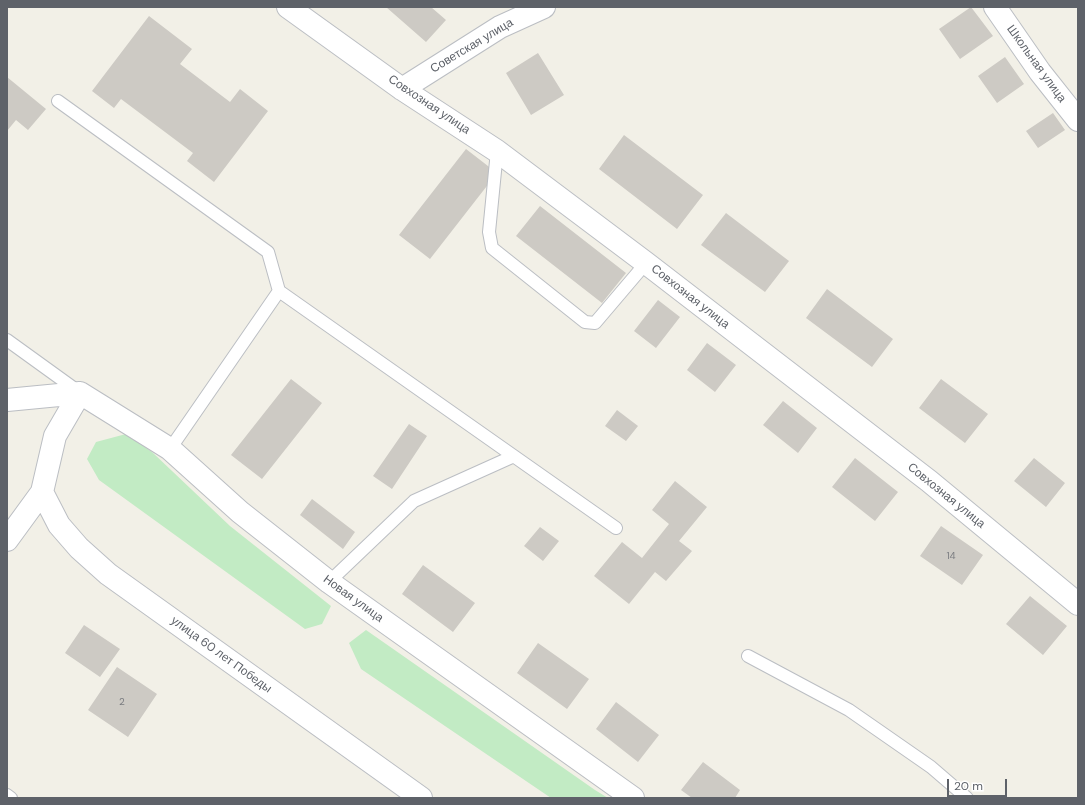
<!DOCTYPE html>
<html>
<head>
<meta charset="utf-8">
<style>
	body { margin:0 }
	#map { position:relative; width:1085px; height:805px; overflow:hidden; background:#f2f0e7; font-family:"DM Sans",sans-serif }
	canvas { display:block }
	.frame { position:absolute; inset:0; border:8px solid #5e6269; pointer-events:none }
	.scale { position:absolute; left:947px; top:779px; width:60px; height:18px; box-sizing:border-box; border:2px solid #5e6269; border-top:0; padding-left:5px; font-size:12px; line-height:14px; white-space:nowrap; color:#5e6269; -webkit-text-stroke:3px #fff; paint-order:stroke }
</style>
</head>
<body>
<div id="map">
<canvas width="1085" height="805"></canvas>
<div class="frame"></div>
<div class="scale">20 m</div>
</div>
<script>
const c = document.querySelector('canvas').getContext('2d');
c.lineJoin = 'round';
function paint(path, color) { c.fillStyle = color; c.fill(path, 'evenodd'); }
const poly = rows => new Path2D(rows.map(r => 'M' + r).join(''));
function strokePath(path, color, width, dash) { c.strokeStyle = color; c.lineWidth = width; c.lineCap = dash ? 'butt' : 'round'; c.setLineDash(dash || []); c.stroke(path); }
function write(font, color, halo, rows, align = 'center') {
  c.font = font + ' "DM Sans",sans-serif'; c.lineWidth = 3.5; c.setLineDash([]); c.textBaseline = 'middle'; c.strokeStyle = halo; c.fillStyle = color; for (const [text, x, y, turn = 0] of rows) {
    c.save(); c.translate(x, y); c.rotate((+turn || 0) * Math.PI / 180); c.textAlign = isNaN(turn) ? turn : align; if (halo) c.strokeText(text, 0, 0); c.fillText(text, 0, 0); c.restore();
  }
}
const green = poly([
	[126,434,152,452,230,526,331,606,322,624,305,629,99,480,87,459,96,442],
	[366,630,595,790,608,798,551,798,361,669,349,643]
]);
const building = poly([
	[386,7,431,7,446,20,426,42],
	[971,7,993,36,960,59,939,29],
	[149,16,192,49,180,64,230,102,240,89,268,111,214,182,187,161,193,153,121,99,114,108,92,91],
	[538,53,564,95,531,115,506,73],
	[1005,57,1024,84,997,103,978,76],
	[7,77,46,109,28,130,16,120,7,131],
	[1053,113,1065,130,1038,148,1026,131],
	[624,135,703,195,677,229,599,169],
	[466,149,497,173,430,259,399,235],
	[540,206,626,273,602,303,516,236],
	[726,213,789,261,765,292,701,245],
	[827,289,893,339,872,367,806,318],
	[658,300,680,317,656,348,634,331],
	[707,343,736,365,715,392,687,370],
	[291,379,322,403,262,479,231,455],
	[941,379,988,414,965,443,919,408],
	[783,401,817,428,798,453,763,425],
	[617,410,638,426,626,441,605,426],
	[409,424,427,436,392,489,373,476],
	[855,458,898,492,875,521,832,487],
	[1034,458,1065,483,1046,507,1014,481],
	[675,481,707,507,679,541,692,551,666,581,655,572,629,604,594,576,622,542,642,558,669,524,652,510],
	[312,499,355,532,343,549,300,515],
	[941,526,983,555,962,585,920,556],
	[540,527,559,541,543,561,524,546],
	[423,565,475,603,453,632,402,594],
	[1030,596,1067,626,1043,655,1006,624],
	[84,625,120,649,100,677,65,653],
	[538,643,589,679,567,709,517,673],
	[117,667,157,694,128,737,88,710],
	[616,702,659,735,638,762,596,729],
	[703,762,740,790,735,798,692,798,681,790]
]);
const service = poly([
	[58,101,268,252,279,291],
	[497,151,489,232,492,248,585,322,595,323,646,263],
	[7,340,79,392],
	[170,449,279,291,616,528],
	[329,582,414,501,514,456],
	[748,656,849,710,931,767,967,798],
	[7,795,11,798]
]);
const minor = poly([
	[288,7,402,89,497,151,646,263,929,481,1078,604],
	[995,7,1040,72,1078,120],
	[402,89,500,27,544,7],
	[80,393,170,449,240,512,329,582,633,798],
	[7,400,80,393],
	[42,492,59,525,79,548,108,574,421,798],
	[7,540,42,492,55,436,80,393]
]);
const numberNames = [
	["14",951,556],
	["2",122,702]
];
const streetNames = [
	["Советская улица",472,46,-31],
	["Школьная улица",1036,64,54],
	["Совхозная улица",429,105,34],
	["Совхозная улица",690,297,38],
	["Совхозная улица",946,496,39],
	["Новая улица",353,599,36],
	["улица 60 лет Победы",221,655,36]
];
paint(green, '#c2ebc4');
paint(building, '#cdcac4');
strokePath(service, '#bbbec3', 14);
strokePath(minor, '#bbbec3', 24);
strokePath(service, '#fff', 12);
strokePath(minor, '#fff', 22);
write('10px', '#7a7c80', null, numberNames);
write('12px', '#5e6269', '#fff', streetNames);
</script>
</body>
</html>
